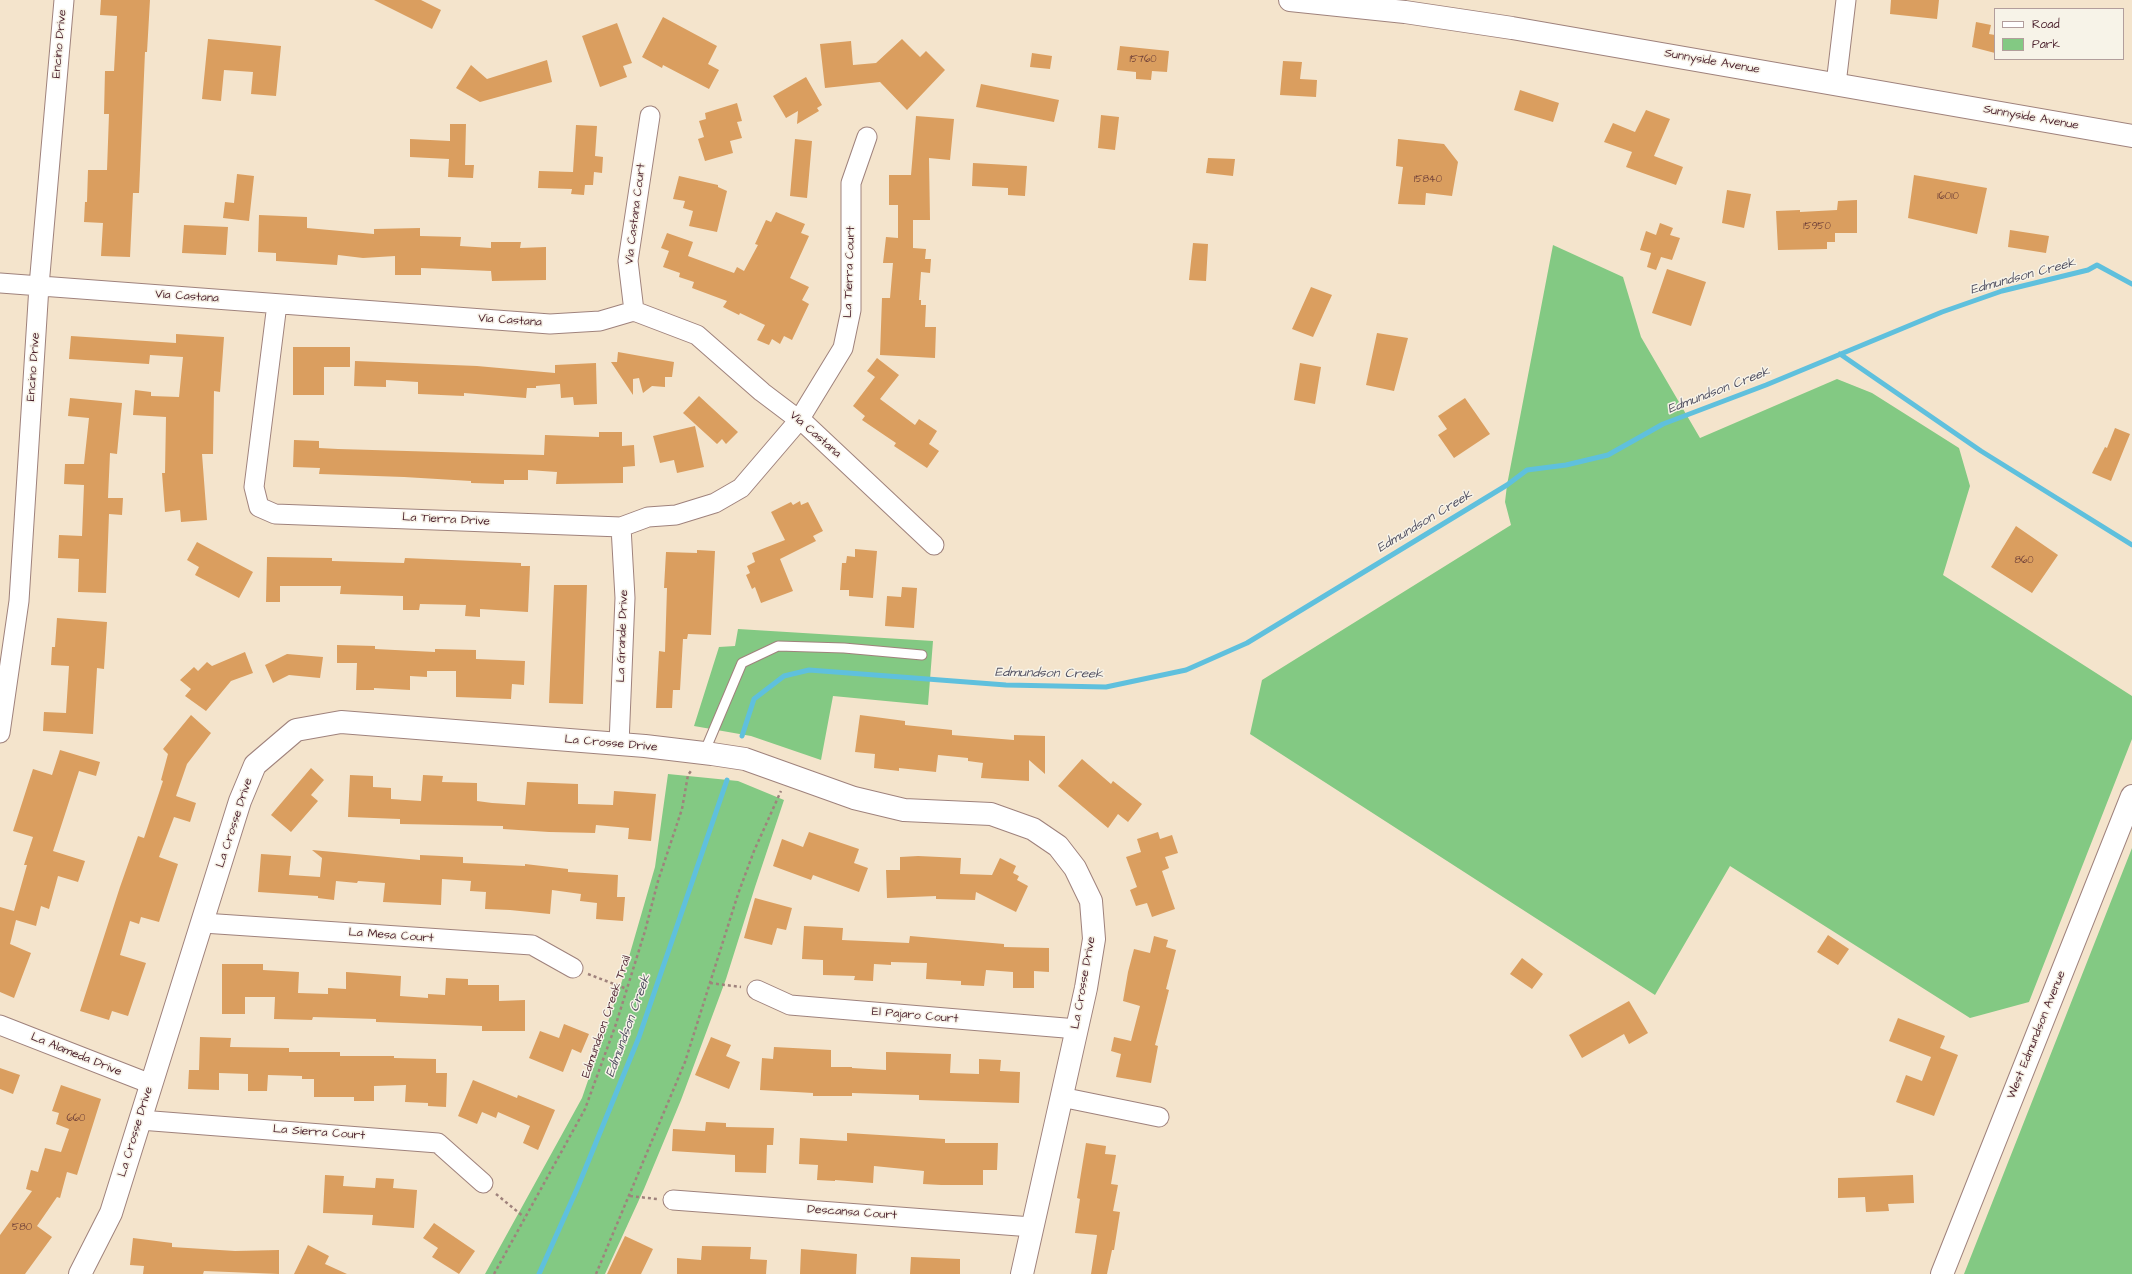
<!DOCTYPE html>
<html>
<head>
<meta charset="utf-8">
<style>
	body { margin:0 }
	#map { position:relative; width:2132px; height:1274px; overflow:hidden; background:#f4e4cc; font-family:"Architects Daughter",sans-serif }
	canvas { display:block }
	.legend { position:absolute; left:1994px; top:8px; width:130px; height:52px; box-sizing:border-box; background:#f7f3e8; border:1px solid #b29e9c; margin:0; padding:5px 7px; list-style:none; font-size:12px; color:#4a1f2b }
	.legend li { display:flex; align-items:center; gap:8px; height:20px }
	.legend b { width:20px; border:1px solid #b29e9c }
</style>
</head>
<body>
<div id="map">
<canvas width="2132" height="1274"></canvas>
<ul class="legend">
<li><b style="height:5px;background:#fff"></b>Road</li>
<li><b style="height:11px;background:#83c983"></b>Park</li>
</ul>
</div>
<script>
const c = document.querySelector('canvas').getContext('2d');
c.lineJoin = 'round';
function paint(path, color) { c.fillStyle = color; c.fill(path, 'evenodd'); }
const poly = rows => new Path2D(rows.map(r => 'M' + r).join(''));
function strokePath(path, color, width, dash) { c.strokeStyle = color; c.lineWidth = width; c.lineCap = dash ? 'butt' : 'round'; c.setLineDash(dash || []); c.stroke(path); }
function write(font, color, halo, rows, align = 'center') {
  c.font = font + ' "Architects Daughter",sans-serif'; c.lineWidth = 3; c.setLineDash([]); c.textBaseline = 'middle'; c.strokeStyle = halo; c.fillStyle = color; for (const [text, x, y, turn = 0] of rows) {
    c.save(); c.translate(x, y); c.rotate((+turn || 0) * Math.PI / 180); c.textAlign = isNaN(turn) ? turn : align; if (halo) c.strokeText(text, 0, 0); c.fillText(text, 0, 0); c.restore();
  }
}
const green = poly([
	[1553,245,1623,277,1641,337,1700,438,1837,379,1872,393,1959,448,1970,486,1943,575,2132,696,2132,739,2029,1002,1970,1018,1730,866,1655,995,1250,734,1262,680,1511,525,1505,502,1507,485],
	[738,629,933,641,928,705,833,696,821,760,751,736,694,726,719,647,735,646],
	[668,774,738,781,784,800,755,887,726,979,681,1100,644,1189,605,1274,485,1274,582,1098,622,981,655,867],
	[2132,848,2132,1274,1964,1274]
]);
const stream = poly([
	[1840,354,1981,451,2132,545],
	[742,736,754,699,784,676,809,670,1006,685,1106,687,1186,670,1247,643,1507,485,1527,470,1566,465,1608,455,1663,424,1766,385,1942,312,2002,291,2088,270,2097,265,2132,284],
	[539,1274,577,1189,639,1037,727,780]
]);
const building = poly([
	[101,0,150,0,147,52,145,52,139,193,133,193,130,257,101,256,103,223,84,222,85,202,87,202,88,170,107,170,109,114,104,114,105,71,114,71,117,16,100,15],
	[374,0,421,0,441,10,432,29],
	[1891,0,1939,0,1937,19,1890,14],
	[663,17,717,46,708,64,719,70,709,89,663,65,662,68,642,57],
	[1976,22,1991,25,1989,34,1995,35,1995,53,1972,47],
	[617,23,632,63,623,66,627,77,600,87,582,36],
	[208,39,281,46,276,96,251,94,253,72,224,70,221,101,202,99],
	[902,39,920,57,926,51,945,70,907,110,880,82,825,88,820,44,851,41,853,65,876,63],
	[1120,46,1169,51,1167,72,1152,71,1151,80,1136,79,1136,72,1117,70],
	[1032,53,1052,56,1050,69,1030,67],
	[547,60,552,82,480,102,456,88,471,65,487,79],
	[1283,61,1302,62,1300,79,1317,80,1316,97,1280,95],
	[806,77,822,105,817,108,819,111,797,124,798,111,786,118,773,96],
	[981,84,1059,100,1054,122,976,107],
	[1520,90,1559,103,1553,122,1514,110],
	[737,103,742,121,737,122,742,138,730,141,733,153,705,161,698,139,704,137,699,121,706,119,705,113],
	[1646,110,1670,119,1654,156,1683,167,1676,185,1626,167,1632,152,1604,142,1613,123,1635,132],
	[1101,115,1119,117,1115,150,1098,148],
	[916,116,954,119,950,160,929,158,930,220,913,220,913,248,926,249,925,259,931,259,930,273,921,272,919,300,921,300,921,305,926,305,925,327,936,327,935,358,880,355,882,298,890,298,893,263,883,263,886,237,898,238,898,205,889,205,889,175,911,175],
	[450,124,466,124,465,165,474,165,473,178,448,177,449,159,410,157,410,139,450,141],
	[576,125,597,126,595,156,603,157,602,173,594,172,593,185,585,185,584,195,571,194,572,189,538,188,539,171,573,172],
	[795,139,812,141,807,198,790,196],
	[1398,139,1444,144,1458,162,1452,196,1426,193,1425,205,1398,204,1403,167,1396,166],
	[1208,158,1235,159,1233,176,1206,173],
	[973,163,1027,166,1025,196,1008,195,1008,188,972,186],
	[237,174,254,176,249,221,223,218,225,202,234,203],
	[1914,175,1987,188,1977,234,1908,218],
	[679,176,718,185,718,187,727,191,717,232,689,226,693,211,683,208,685,201,673,199],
	[1727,190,1751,194,1744,228,1722,223],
	[1857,200,1857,233,1835,233,1835,242,1827,242,1827,249,1778,250,1776,211,1800,210,1800,212,1837,210,1838,201],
	[776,212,805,224,801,233,809,236,790,278,809,287,802,300,809,304,792,340,784,336,780,344,772,339,769,345,757,340,765,325,740,313,739,315,723,307,727,301,692,288,694,282,679,277,680,273,663,267,669,251,661,248,667,233,693,242,688,256,734,273,737,267,744,271,758,245,755,244,766,220,771,222],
	[259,215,307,217,307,228,374,234,374,229,420,228,420,236,461,237,460,246,491,248,491,242,521,242,520,248,546,247,546,280,492,281,491,271,421,268,421,275,395,275,395,256,363,258,338,255,337,265,276,261,276,253,258,252],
	[1660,223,1673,228,1670,235,1680,238,1672,260,1661,257,1656,270,1647,267,1651,253,1640,250,1646,231,1656,235],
	[184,225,228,227,226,255,182,253],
	[2010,230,2049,236,2046,253,2008,247],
	[1193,243,1208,244,1206,281,1189,280],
	[1667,269,1706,282,1691,326,1652,313],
	[1311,287,1332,295,1313,337,1292,329],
	[1377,333,1408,338,1394,391,1366,385],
	[176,334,224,337,220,392,214,391,213,454,202,454,207,520,181,522,180,510,165,512,162,473,165,473,166,417,133,415,135,390,151,392,151,396,179,397,183,357,150,355,149,364,69,359,71,336,176,343],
	[293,347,350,347,350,367,324,367,324,395,293,395],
	[618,352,674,362,672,377,665,377,665,387,652,386,643,393,639,378,633,379,633,395,611,362,617,362],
	[877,358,899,375,880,399,915,425,919,419,937,431,929,444,939,451,927,468,894,446,896,443,862,420,865,416,853,406,875,377,867,371],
	[355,361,477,366,555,373,555,365,596,363,597,404,574,405,573,397,561,398,560,384,536,386,536,388,527,388,526,398,464,393,464,396,418,394,418,382,386,380,386,387,354,386],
	[1300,363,1321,367,1315,404,1294,400],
	[699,396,738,432,726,444,722,439,717,444,683,413],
	[70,398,122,403,117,454,110,453,108,498,123,498,122,515,109,514,106,593,78,592,79,559,58,558,59,535,82,536,84,485,64,484,65,464,84,464,89,418,68,416],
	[1465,398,1490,434,1454,458,1438,435,1447,429,1438,416],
	[695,426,704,467,677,473,674,460,660,463,653,436],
	[2115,428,2130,434,2111,481,2092,473,2105,447,2107,448],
	[599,432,622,432,622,446,634,445,635,466,623,467,623,483,556,484,557,472,528,470,528,480,504,480,504,484,471,483,471,481,404,477,319,474,320,468,293,467,294,440,319,441,319,448,338,449,544,455,545,435,599,437],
	[800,501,801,505,808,502,823,531,813,536,816,541,780,559,793,591,761,603,755,587,752,589,746,575,750,573,747,566,755,562,752,553,785,540,771,512,791,502,793,505],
	[2016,526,2058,555,2032,593,1991,567],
	[197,542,253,572,239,598,195,575,199,567,187,560],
	[855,549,877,551,873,598,849,596,849,590,840,590,842,563,846,563,847,556,855,557],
	[697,550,715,551,711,635,688,634,687,639,683,639,680,690,673,690,672,708,656,708,659,651,665,652,667,588,664,588,666,552,697,553],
	[267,557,332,558,332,561,404,563,405,558,521,563,521,566,530,566,528,612,480,609,480,617,465,616,466,605,420,604,419,610,403,610,403,596,340,594,341,586,280,586,280,602,266,602],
	[554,585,587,585,583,704,549,703],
	[902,587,917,588,914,628,885,626,887,596,901,597],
	[57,618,107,622,104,669,97,668,93,734,43,731,44,712,66,713,69,666,51,665,52,647,55,647],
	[337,645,375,646,375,649,435,652,435,649,476,650,476,659,525,661,524,685,512,684,511,699,456,697,456,671,427,671,427,677,410,676,410,690,374,688,374,690,356,690,357,663,337,663],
	[245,652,253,673,231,681,206,711,185,696,191,689,180,680,194,667,198,671,207,662,212,666],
	[287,654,323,657,320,678,289,675,273,683,265,665],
	[191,715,211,733,187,764,176,796,196,803,190,822,174,817,159,857,178,864,159,922,141,917,139,924,130,921,120,955,146,963,128,1016,112,1011,109,1020,80,1011,120,887,138,836,144,838,163,781,161,780,168,754,163,749],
	[860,715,905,721,905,725,952,730,952,735,1014,740,1014,735,1045,736,1045,774,1029,760,1029,781,981,778,983,763,968,761,968,758,938,755,936,772,899,768,899,771,874,768,875,754,855,752],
	[60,750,100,762,96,776,79,771,53,851,85,861,78,882,58,876,49,909,41,906,36,926,16,920,10,944,31,953,14,998,0,992,0,907,14,911,27,865,24,865,33,837,13,831,33,769,52,775],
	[1082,759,1111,784,1113,781,1142,804,1128,822,1118,814,1108,828,1058,786],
	[311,768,324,780,311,795,318,801,291,832,271,815],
	[350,775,373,776,373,787,391,788,391,799,421,801,423,775,443,776,442,782,477,783,477,801,492,803,525,805,527,782,578,784,578,804,613,805,614,791,656,794,651,841,628,839,629,828,596,825,595,833,549,832,503,829,503,826,400,824,400,819,348,817],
	[809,832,859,849,854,863,868,868,859,892,813,875,811,880,773,866,782,839,803,847],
	[1158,832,1160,839,1172,835,1178,853,1165,857,1169,868,1162,871,1175,909,1152,917,1147,903,1136,906,1130,890,1137,887,1126,857,1141,852,1137,839],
	[312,850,420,860,420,855,463,857,463,863,525,866,525,864,568,869,568,872,618,875,617,897,625,897,623,921,596,919,597,903,580,901,581,894,552,890,550,914,510,910,485,909,486,892,470,891,471,881,442,879,441,905,383,902,385,883,358,881,357,883,336,881,334,900,318,898,318,896,258,892,261,854,291,856,289,875,320,877,322,858],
	[918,856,961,858,960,874,992,875,1000,858,1016,866,1013,873,1019,876,1017,880,1028,886,1016,912,976,892,975,900,936,899,936,896,887,898,886,870,900,870,900,857],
	[755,898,792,908,786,930,777,928,772,945,744,938],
	[804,926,843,928,842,940,909,943,910,936,1004,944,1004,947,1049,948,1049,972,1034,971,1034,988,1013,988,1013,972,986,970,984,986,961,985,961,981,926,979,927,963,891,962,891,965,874,964,873,981,854,980,855,976,823,975,823,960,802,959],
	[1828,935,1849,949,1838,965,1817,952],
	[1154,936,1168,940,1166,947,1176,950,1166,989,1169,990,1155,1045,1158,1046,1151,1083,1116,1077,1121,1054,1111,1051,1114,1037,1131,1041,1140,1006,1123,1001,1128,972,1134,949,1150,953],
	[1522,958,1543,974,1532,989,1510,974],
	[222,964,263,964,263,970,299,972,298,993,328,994,328,988,346,989,346,972,401,976,400,996,428,998,428,994,445,995,446,978,468,979,468,985,499,985,499,1001,525,1000,525,1031,482,1031,482,1026,376,1022,376,1019,313,1017,312,1020,274,1019,275,997,245,997,245,1014,222,1014],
	[1629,1001,1648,1033,1629,1044,1624,1034,1582,1058,1569,1035],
	[1898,1018,1945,1036,1940,1048,1958,1055,1934,1116,1896,1102,1906,1075,1922,1081,1931,1057,1889,1041],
	[564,1024,589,1034,581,1053,572,1049,563,1072,529,1058,540,1031,559,1038],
	[200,1037,231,1038,230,1047,289,1048,289,1052,340,1052,340,1056,394,1056,394,1058,436,1059,436,1073,447,1073,446,1107,428,1106,428,1103,405,1102,406,1085,374,1086,374,1101,354,1101,354,1097,314,1097,314,1079,302,1079,302,1076,268,1075,267,1091,248,1091,248,1074,219,1073,219,1090,188,1089,189,1070,199,1070],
	[711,1037,731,1045,726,1056,740,1062,729,1089,695,1075],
	[774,1047,831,1050,831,1067,852,1067,852,1068,886,1070,886,1052,951,1054,950,1073,979,1074,979,1059,1001,1060,1000,1071,1020,1072,1019,1103,919,1100,919,1095,852,1093,852,1096,813,1096,813,1093,760,1090,762,1058,773,1059],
	[0,1068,20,1075,13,1094,0,1089],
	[473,1080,517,1098,518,1095,555,1110,538,1150,523,1143,530,1126,498,1112,496,1118,482,1112,477,1124,458,1116],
	[61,1085,101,1099,77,1175,67,1172,60,1198,57,1197,37,1226,52,1237,25,1274,0,1274,0,1235,32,1191,26,1189,31,1170,38,1172,45,1148,61,1152,69,1129,56,1124,59,1113,52,1111],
	[706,1122,726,1123,726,1127,774,1128,773,1145,767,1145,766,1173,735,1172,735,1155,672,1151,673,1129,705,1131],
	[847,1133,945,1139,945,1143,998,1143,997,1170,983,1170,983,1185,941,1185,923,1184,924,1171,874,1166,873,1183,835,1180,835,1181,817,1180,818,1165,799,1164,800,1138,847,1141],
	[1086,1143,1106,1146,1105,1154,1116,1155,1111,1184,1118,1185,1113,1211,1120,1212,1114,1250,1112,1250,1107,1274,1091,1274,1097,1235,1075,1233,1080,1199,1077,1198],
	[325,1175,344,1176,343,1186,375,1188,376,1178,394,1179,393,1188,417,1190,414,1228,372,1225,373,1215,323,1213],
	[1913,1175,1914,1203,1888,1204,1889,1211,1866,1212,1865,1197,1838,1198,1838,1178],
	[434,1223,475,1251,459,1274,432,1257,438,1248,423,1238],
	[625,1236,653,1249,641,1274,607,1274],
	[133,1238,172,1243,172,1247,235,1251,279,1250,279,1274,204,1271,203,1274,143,1274,144,1266,130,1265],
	[308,1245,329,1256,325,1264,347,1274,294,1274],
	[702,1246,751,1247,750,1259,767,1260,766,1274,677,1274,677,1258,701,1260],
	[801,1249,857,1254,856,1274,800,1274],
	[911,1257,960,1259,960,1274,910,1274]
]);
const path = poly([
	[588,974,627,989],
	[710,983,741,987],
	[496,1194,524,1217],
	[630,1196,657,1199],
	[494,1274,585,1109,616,1024,645,931,658,881,682,809,688,775,691,771],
	[596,1274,685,1062,738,894,754,851,781,791]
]);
const lane = poly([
	[704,753,742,663,778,646,844,648,922,655]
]);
const street = poly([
	[1836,84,1846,0],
	[0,283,550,324,600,321,634,311,697,335,762,392,799,420,800,419,934,545],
	[277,304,254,487,259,507,275,514,621,527,648,517,676,515,715,503,741,488,800,419],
	[634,311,628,261,650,116],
	[799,420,843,348,851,310,851,183,867,137],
	[0,733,19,601,39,286,64,0],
	[619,744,625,598,621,527],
	[203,923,532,945,573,968],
	[757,990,790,1005,1077,1029],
	[0,1025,151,1084],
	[1061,1097,1159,1117],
	[140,1120,438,1143,483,1183],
	[673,1200,1032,1227]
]);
const secondary = poly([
	[1290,0,1405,12,1512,28,2132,136],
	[80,1274,111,1213,240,801,255,765,296,730,341,722,645,746,712,754,745,759,854,798,904,810,991,814,1033,829,1058,846,1075,868,1091,901,1094,939,1086,988,1022,1274],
	[1942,1274,2132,796]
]);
const numberNames = [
	["15760",1143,60],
	["15840",1428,180],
	["16010",1948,197],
	["15950",1817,227],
	["860",2024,561],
	["660",76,1119],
	["580",22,1228]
];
const streetNames = [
	["Encino Drive",60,44,-85],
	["Sunnyside Avenue",1712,62,10],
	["Sunnyside Avenue",2031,118,10],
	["Via Castana Court",636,214,-83],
	["La Tierra Court",850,272,-88],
	["Via Castana",187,297,4],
	["Via Castana",510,321,4],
	["Encino Drive",34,367,-86],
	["Via Castana",815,435,41],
	["La Tierra Drive",446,520,3],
	["La Grande Drive",623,636,-88],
	["La Crosse Drive",611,744,5],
	["La Crosse Drive",235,823,-72],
	["La Mesa Court",391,936,4],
	["La Crosse Drive",1084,983,-80],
	["El Pajaro Court",915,1016,5],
	["Edmundson Creek Trail",607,1017,-71],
	["West Edmundson Avenue",2037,1035,-68],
	["La Alameda Drive",76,1055,22],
	["La Crosse Drive",136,1132,-73],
	["La Sierra Court",319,1133,4],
	["Descansa Court",852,1213,4]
];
const waterNames = [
	["Edmundson Creek",2023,277,-15],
	["Edmundson Creek",1719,391,-21],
	["Edmundson Creek",1425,522,-31],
	["Edmundson Creek",1049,674,1],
	["Edmundson Creek",629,1026,-70]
];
paint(green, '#83c983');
strokePath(stream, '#5fc0dd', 5);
paint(building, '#da9e5f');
strokePath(lane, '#9f827c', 11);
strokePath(street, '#9f827c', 21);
strokePath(secondary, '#9f827c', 24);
strokePath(path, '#9f827c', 2.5, [3, 3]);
strokePath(lane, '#fff', 9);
strokePath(street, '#fff', 19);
strokePath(secondary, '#fff', 22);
write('10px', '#6e3f38', null, numberNames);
write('12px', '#4a1f2b', '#f7f3e8', streetNames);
write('italic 13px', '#504f60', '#f7f3e8', waterNames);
</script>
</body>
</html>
